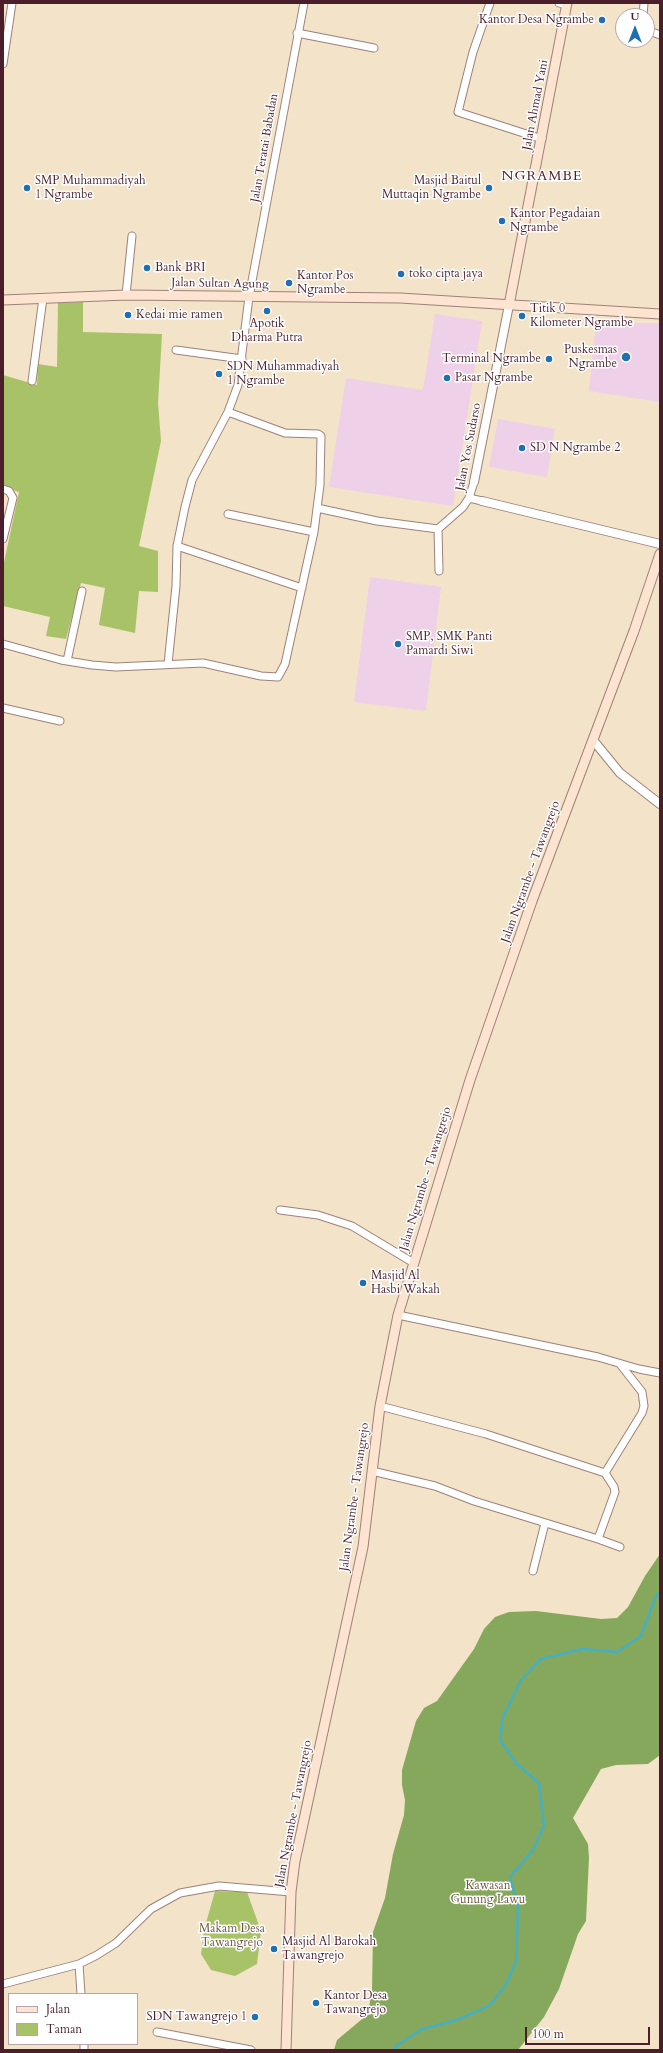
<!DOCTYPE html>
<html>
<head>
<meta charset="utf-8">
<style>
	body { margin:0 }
	#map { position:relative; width:663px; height:2053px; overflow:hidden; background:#f3e3c9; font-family:Cardo,serif }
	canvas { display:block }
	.frame { position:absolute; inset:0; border:4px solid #4a1f2b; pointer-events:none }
	.legend { position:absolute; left:8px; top:1993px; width:130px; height:52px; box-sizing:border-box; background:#fff; border:1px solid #b7a5aa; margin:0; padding:5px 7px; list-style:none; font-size:12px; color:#4a1f2b }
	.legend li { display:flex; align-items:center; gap:8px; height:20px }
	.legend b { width:20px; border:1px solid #b7a5aa }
	.north { position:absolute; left:615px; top:8px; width:40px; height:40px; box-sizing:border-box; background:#fff; border:1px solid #b7a5aa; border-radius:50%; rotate:0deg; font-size:11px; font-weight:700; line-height:16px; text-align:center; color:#4a1f2b }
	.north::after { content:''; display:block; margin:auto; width:14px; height:18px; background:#1f6fb2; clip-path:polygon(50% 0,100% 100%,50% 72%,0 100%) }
	.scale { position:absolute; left:525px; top:2027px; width:125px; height:18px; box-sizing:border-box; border:2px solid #4a1f2b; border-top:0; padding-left:5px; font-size:12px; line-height:14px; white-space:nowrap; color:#4a1f2b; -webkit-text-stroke:3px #fff; paint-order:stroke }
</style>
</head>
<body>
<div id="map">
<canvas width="663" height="2053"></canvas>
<div class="frame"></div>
<ul class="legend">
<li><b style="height:5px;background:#fde4d0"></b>Jalan</li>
<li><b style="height:11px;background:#a8c268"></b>Taman</li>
</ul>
<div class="north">U</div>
<div class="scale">100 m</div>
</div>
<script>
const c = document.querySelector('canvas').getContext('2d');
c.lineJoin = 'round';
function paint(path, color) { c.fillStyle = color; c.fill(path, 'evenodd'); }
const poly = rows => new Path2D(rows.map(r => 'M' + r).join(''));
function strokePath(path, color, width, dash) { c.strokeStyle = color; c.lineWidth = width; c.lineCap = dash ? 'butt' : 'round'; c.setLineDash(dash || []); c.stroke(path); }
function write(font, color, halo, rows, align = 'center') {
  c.font = font + ' Cardo,serif'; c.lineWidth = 3; c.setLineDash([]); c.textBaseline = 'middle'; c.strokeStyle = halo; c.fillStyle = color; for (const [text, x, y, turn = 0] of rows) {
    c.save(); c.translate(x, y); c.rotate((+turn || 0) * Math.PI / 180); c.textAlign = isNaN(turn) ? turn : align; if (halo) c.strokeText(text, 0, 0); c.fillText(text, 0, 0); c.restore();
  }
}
const built = poly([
	[435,314,482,321,453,506,329,487,346,378,423,390],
	[596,323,660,323,660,402,589,391],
	[498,419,555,429,547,477,489,467],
	[370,577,441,587,426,711,354,702]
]);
const green = poly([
	[83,302,83,332,162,334,158,403,161,441,139,546,158,551,158,592,139,591,135,633,99,625,105,588,81,583,66,639,46,636,50,617,3,606,3,567,19,492,3,487,3,375,37,385,38,364,57,367,58,303],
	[215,1891,247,1892,261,1931,257,1964,235,1976,211,1970,201,1954,204,1930]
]);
const forest = poly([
	[660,1554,660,1755,648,1764,616,1765,601,1769,573,1818,588,1844,589,1858,586,1921,578,1934,559,1989,544,2017,518,2050,334,2050,337,2040,367,2015,369,2007,372,1991,373,1932,385,1898,393,1854,404,1815,405,1800,402,1785,402,1770,416,1721,424,1708,437,1701,474,1649,484,1629,495,1617,509,1612,536,1611,601,1619,617,1618,628,1607,645,1576]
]);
const stream = poly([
	[395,2050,395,2047,420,2030,459,2019,489,2006,505,1986,516,1962,518,1907,510,1877,533,1850,544,1825,539,1783,517,1764,500,1740,503,1717,521,1680,541,1659,582,1649,617,1652,641,1636,655,1598,660,1592]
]);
const minor = poly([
	[490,3,473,52,458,112,542,139],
	[559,3,567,5],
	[643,16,644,3],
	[647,30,660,35],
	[297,33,374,48],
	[3,64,12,3],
	[126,295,132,236],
	[176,350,242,359],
	[32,381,43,298],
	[474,482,469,498,482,501],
	[3,489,9,491,13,498,3,539],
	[317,508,377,521,438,529,463,507,469,498],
	[228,514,314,532],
	[438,529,439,571],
	[177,546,302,588],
	[3,644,61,660,92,665,116,667,203,663,261,676,278,677,285,664,314,532,320,485,321,436,318,434,285,433,228,412],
	[67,661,82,591],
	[168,664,176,586,177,546,185,507,192,480,228,412,238,385,249,297,304,3],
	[3,708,60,721],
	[280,1210,318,1215,352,1226,412,1262],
	[398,1315,598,1357,639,1369,660,1373],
	[372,1471,435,1486,474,1501,598,1539,615,1492,614,1487,605,1473,486,1434,380,1406],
	[605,1473,642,1413,644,1406,642,1392,620,1364],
	[598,1539,620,1547],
	[533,1571,545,1523],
	[79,1964,81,1994],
	[3,1984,79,1964,97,1955,116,1943,151,1909,180,1893,219,1886,291,1892],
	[157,2032,251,2050],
	[84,2044,84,2050]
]);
const tertiary = poly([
	[474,482,509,305],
	[482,501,660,544],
	[593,740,620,773,660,804]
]);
const secondary = poly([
	[3,300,126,295,400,298,660,314],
	[509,305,567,3],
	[286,2050,291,1892,295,1861,363,1547,380,1406,398,1315,470,1080,532,901,634,631,660,554]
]);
const markers = [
	[602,20,4,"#1f6fb2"],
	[27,188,4,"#1f6fb2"],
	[489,188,4,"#1f6fb2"],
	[502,221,4,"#1f6fb2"],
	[147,268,4,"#1f6fb2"],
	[401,274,4,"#1f6fb2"],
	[289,283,4,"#1f6fb2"],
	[267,311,4,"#1f6fb2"],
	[128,315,4,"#1f6fb2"],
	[522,316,4,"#1f6fb2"],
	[626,357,5,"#1f6fb2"],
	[549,359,4,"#1f6fb2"],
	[219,374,4,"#1f6fb2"],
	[447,378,4,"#1f6fb2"],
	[522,448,4,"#1f6fb2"],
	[398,644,4,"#1f6fb2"],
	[363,1283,4,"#1f6fb2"],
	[274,1949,4,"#1f6fb2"],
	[316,2003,4,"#1f6fb2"],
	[255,2017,4,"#1f6fb2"]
];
const poiNames = [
	["Kantor Desa Ngrambe",594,20,"right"],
	["SMP Muhammadiyah",35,181],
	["1 Ngrambe",35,195],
	["Masjid Baitul",481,181,"right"],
	["Muttaqin Ngrambe",481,195,"right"],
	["Kantor Pegadaian",510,214],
	["Ngrambe",510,228],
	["Bank BRI",155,268],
	["toko cipta jaya",409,274],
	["Kantor Pos",297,276],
	["Ngrambe",297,290],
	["Titik 0",530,309],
	["Kilometer Ngrambe",530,323],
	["Kedai mie ramen",136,315],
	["Apotik",267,324,"center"],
	["Dharma Putra",267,338,"center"],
	["Puskesmas",617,350,"right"],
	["Ngrambe",617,364,"right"],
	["Terminal Ngrambe",541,359,"right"],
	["SDN Muhammadiyah",227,367],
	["1 Ngrambe",227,381],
	["Pasar Ngrambe",455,378],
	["SD N Ngrambe 2",530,448],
	["SMP, SMK Panti",406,637],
	["Pamardi Siwi",406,651],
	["Masjid Al",371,1276],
	["Hasbi Wakah",371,1290],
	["Masjid Al Barokah",282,1942],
	["Tawangrejo",282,1956],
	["Kantor Desa",324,1996],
	["Tawangrejo",324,2010],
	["SDN Tawangrejo 1",247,2017,"right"]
];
const streetNames = [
	["Jalan Ahmad Yani",536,105,-79],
	["Jalan Teratai Babadan",265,148,-80],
	["Jalan Sultan Agung",220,284,1],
	["Jalan Yos Sudarso",469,447,-79],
	["Jalan Ngrambe - Tawangrejo",531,872,-70],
	["Jalan Ngrambe - Tawangrejo",426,1179,-73],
	["Jalan Ngrambe - Tawangrejo",355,1497,-82],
	["Jalan Ngrambe - Tawangrejo",294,1814,-79]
];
const parkNames = [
	["Kawasan",488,1886],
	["Gunung Lawu",488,1900],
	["Makam Desa",232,1929],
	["Tawangrejo",232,1943]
];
const quarterNames = [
	["NGRAMBE",542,177]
];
paint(built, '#eed0e8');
paint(green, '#a8c268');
paint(forest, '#86a85c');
strokePath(stream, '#45afc3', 2.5);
strokePath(minor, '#9e817a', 9);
strokePath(tertiary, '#9e817a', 10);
strokePath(secondary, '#9e817a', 11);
strokePath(minor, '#fff', 7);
strokePath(tertiary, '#fff', 8);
strokePath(secondary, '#fde4d0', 9);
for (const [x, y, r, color] of markers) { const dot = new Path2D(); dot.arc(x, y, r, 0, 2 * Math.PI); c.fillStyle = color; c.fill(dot); strokePath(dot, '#fff', 1.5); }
write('12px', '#4a1f2b', '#fff', poiNames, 'left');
write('12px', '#4a1f2b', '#fff', streetNames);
write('12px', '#6b5840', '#fff', parkNames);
c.letterSpacing = '1px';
write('14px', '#4a1f2b', '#fff', quarterNames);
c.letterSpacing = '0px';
</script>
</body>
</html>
